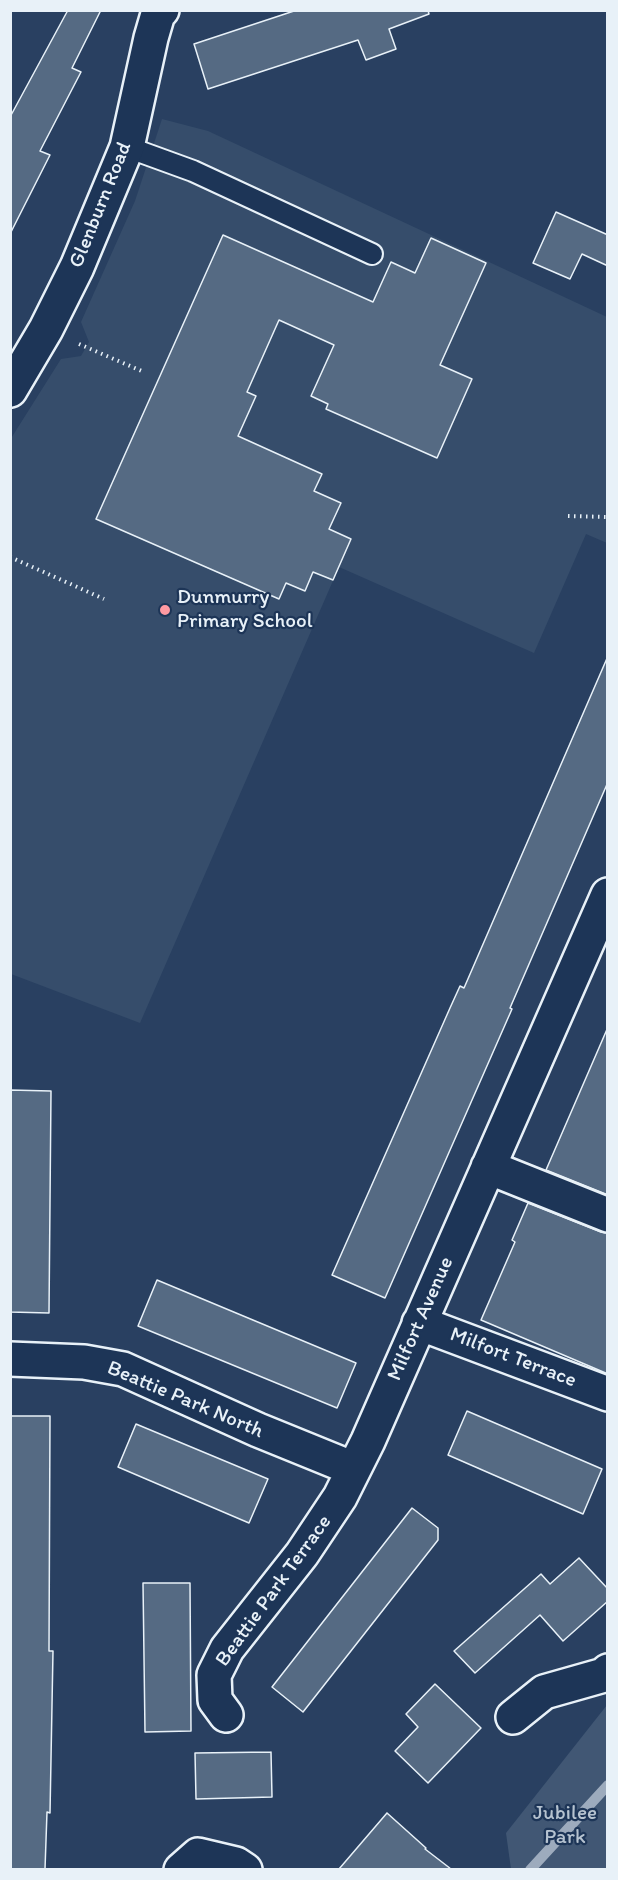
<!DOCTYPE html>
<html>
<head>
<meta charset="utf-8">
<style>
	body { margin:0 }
	#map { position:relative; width:618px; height:1880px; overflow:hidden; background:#294061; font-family:Itim,sans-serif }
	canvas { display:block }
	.frame { position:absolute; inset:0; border:12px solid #e8f1f8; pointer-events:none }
</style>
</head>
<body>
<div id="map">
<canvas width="618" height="1880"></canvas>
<div class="frame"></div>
</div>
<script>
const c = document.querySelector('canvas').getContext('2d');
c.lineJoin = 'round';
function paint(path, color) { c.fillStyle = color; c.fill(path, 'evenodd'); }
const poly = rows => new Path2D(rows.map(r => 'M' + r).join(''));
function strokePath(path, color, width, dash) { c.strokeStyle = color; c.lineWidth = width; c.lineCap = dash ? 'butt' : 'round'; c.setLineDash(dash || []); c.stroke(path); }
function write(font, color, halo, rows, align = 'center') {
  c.font = font + ' Itim,sans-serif'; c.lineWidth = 4.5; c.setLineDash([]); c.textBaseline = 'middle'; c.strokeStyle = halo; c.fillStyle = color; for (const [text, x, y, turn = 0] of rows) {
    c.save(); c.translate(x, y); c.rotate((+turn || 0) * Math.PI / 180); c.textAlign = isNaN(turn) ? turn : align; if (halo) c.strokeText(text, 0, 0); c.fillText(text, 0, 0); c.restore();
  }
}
const built = poly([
	[162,119,208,131,607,317,608,480,606,484,608,485,607,543,586,534,534,653,339,567,140,1023,11,974,10,440,61,359,81,356,89,342,81,322,135,201]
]);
const green = poly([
	[607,1705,607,1869,511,1869,506,1833]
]);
const stream = poly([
	[530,1870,608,1785]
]);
const building = poly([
	[68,10,101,10,72,68,81,72,40,151,50,155,10,234,10,117,68,10],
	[297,10,428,10,429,14,389,29,396,49,366,60,358,40,208,89,194,44,297,10],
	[556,212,608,235,608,266,582,254,570,279,533,263,556,212],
	[223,235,373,302,391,262,415,273,431,238,486,263,440,365,472,379,437,458,326,409,328,404,311,396,334,345,279,320,247,392,256,396,238,436,322,474,314,491,341,503,329,529,351,539,333,580,313,572,305,591,286,583,279,599,96,519,223,235],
	[608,656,608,782,510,1008,512,1009,385,1298,332,1275,450,1008,460,986,464,988,608,656],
	[608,1027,608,1195,546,1170,608,1027],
	[10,1090,51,1091,49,1313,10,1312,10,1090],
	[528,1203,601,1232,608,1233,608,1374,481,1320,515,1242,512,1240,528,1203],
	[157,1280,356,1363,337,1408,138,1326,157,1280],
	[467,1411,602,1469,583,1514,448,1455,467,1411],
	[10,1416,50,1416,49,1651,53,1651,50,1813,47,1812,45,1869,10,1869,10,1416],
	[136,1424,268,1479,249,1523,118,1467,136,1424],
	[412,1508,438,1528,438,1540,303,1712,272,1687,412,1508],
	[579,1558,608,1589,608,1601,563,1641,540,1615,475,1673,454,1651,541,1574,550,1584,579,1558],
	[143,1583,190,1583,191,1731,145,1732,143,1583],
	[435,1684,481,1728,428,1783,395,1751,418,1727,406,1714,435,1684],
	[271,1752,272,1797,196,1799,195,1753,271,1752],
	[387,1813,426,1848,425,1849,451,1869,339,1869,387,1813]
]);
const path = poly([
	[79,344,144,372],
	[568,516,608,517],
	[10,557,104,599]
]);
const service = poly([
	[127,147,193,171,372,254]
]);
const minor = poly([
	[10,390,46,329,77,267,127,147,151,38,158,14,162,10],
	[488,1167,608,1215],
	[419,1323,608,1394],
	[10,1359,84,1362,123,1369,258,1430,354,1469],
	[226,1715,215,1700,214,1675,227,1649,302,1554,340,1497,368,1441,608,895],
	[513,1717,544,1692,604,1675,608,1671],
	[181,1870,198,1855,236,1864,245,1870]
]);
const markers = [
	[165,610,6,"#ff9aa2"]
];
const streetNames = [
	["Glenburn Road",101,205,-68],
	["Milfort Avenue",421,1319,-66],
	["Milfort Terrace",513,1358,21],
	["Beattie Park North",185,1400,23],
	["Beattie Park Terrace",274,1591,-54]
];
const poiNames = [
	["Dunmurry",177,598],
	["Primary School",177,622]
];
const parkNames = [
	["Jubilee",565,1814],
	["Park",565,1838]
];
paint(built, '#364d6b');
paint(green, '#415774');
strokePath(stream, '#9dabbd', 10);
paint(building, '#556a83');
strokePath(building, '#e8f1f8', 1.5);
strokePath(service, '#e8f1f8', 24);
strokePath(minor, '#e8f1f8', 38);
strokePath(path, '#e8f1f8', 4, [1.5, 4.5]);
strokePath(service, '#1d3557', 20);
strokePath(minor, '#1d3557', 33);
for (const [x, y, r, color] of markers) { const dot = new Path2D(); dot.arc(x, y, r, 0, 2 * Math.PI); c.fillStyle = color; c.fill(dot); strokePath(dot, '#1d3557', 2); }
write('21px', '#e8f1f8', '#1d3557', streetNames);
write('21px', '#e8f1f8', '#1d3557', poiNames, 'left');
write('21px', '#b6c3d0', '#1d3557', parkNames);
</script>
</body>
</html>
